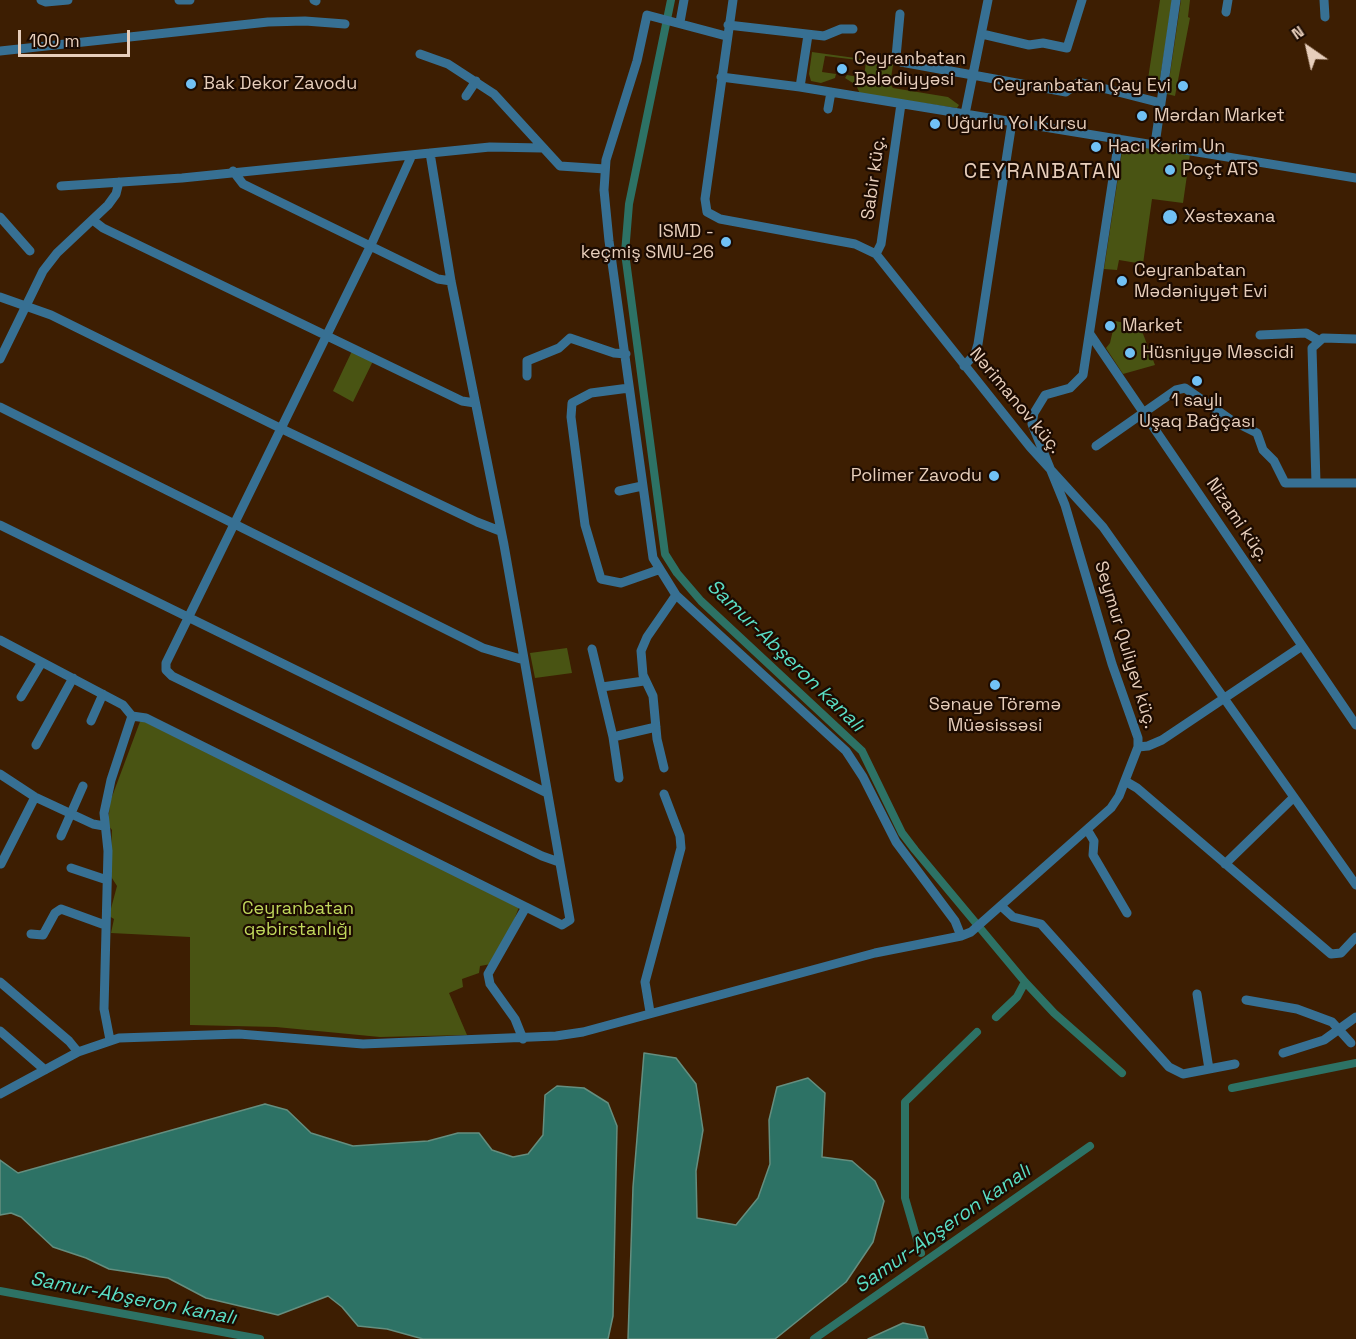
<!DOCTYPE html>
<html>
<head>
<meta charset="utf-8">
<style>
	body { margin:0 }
	#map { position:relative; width:1356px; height:1339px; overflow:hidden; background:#3d1e02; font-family:"Space Grotesk",sans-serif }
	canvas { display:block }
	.north { position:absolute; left:1278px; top:18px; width:60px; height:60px; -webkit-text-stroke:4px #1c0b01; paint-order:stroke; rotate:326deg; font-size:16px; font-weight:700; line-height:24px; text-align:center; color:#e7cebb }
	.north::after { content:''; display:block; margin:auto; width:21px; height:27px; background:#e7cebb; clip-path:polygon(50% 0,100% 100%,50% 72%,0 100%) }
	.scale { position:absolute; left:18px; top:30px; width:112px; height:27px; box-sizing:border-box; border:3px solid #e7cebb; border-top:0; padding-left:8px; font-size:18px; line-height:21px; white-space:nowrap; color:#e7cebb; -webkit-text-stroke:4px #1c0b01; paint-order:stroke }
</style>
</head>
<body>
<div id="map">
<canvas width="1356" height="1339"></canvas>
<div class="north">N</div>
<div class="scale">100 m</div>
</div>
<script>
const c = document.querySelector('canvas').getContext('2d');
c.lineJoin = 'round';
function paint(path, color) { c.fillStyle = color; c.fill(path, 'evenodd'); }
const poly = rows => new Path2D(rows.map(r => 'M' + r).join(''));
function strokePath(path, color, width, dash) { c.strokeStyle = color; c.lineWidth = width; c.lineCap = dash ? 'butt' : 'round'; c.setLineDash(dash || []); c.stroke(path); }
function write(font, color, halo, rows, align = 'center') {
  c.font = font + ' "Space Grotesk",sans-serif'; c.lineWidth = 4.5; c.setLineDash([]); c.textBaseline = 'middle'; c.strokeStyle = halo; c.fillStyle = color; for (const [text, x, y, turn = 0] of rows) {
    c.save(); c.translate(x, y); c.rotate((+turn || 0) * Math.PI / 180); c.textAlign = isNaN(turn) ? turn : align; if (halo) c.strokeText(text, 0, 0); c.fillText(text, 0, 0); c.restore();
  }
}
const green = poly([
	[1160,0,1172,0,1165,48,1158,90,1146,92],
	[1181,0,1190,0,1188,17,1190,18,1175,96,1167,94],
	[812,52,891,63,893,65,890,84,893,88,948,97,959,105,957,108,860,94,856,85,845,78,847,75,864,78,866,61,825,56,822,72,836,74,835,78,821,83,811,81,809,74],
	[1123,145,1190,154,1183,203,1152,199,1143,264,1119,260,1117,270,1104,269],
	[1115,321,1140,326,1155,365,1123,374,1106,348,1110,343],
	[352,351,373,361,353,402,333,391],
	[567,648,572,673,535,678,530,653],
	[141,719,519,907,510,931,491,964,480,966,479,973,462,979,463,987,449,993,467,1035,380,1037,276,1027,190,1025,190,937,111,933,114,919,109,916,117,886,110,875,112,830,108,825,110,802]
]);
const water = poly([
	[644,1053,676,1058,696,1084,703,1130,696,1171,697,1218,736,1225,758,1198,770,1164,769,1120,777,1087,808,1078,825,1093,822,1157,852,1161,875,1181,884,1201,873,1242,846,1282,775,1339,628,1339,633,1187,644,1053],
	[557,1086,584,1088,608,1103,617,1126,613,1316,608,1339,423,1339,387,1329,358,1326,342,1307,328,1296,278,1315,206,1298,168,1278,109,1269,86,1258,53,1247,21,1217,11,1213,0,1215,0,1160,18,1173,265,1104,287,1110,311,1133,353,1146,428,1141,458,1133,479,1133,492,1150,513,1157,528,1154,543,1135,545,1095,557,1086],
	[903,1323,924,1327,928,1339,868,1339,903,1323]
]);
const canal = poly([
	[671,0,629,204,625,253,665,554,677,573,701,601,862,751,902,833,915,850,1025,982,1054,1013,1122,1073],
	[996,1017,1017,997,1025,982],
	[1232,1088,1356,1063],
	[921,1253,905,1198,905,1102,977,1032],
	[0,1291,260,1339],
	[814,1339,1090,1146]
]);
const minor = poly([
	[41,0,46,2,68,0],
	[179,0,190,0],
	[314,0,316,1],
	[733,0,705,199,707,212,720,219,855,244,876,254,1030,447,1103,527,1356,885],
	[1324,0,1325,17],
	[1226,12,1228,0],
	[900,14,896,57,901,62,1066,92,1079,82,1161,103],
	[680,22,684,0],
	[728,25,824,36,841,29,853,29],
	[982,34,1029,45,1043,43,1067,48,1082,0],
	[726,36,647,15,637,61,606,160,604,190,609,241,653,558,676,595,846,751,863,777,896,842,955,921,961,936],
	[0,51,268,22,305,21,345,24],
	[420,54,448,64,494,94,560,166,605,169],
	[721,77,800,87,1356,178],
	[800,87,808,35],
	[466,96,476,81],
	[828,109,831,92],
	[965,114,988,0],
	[1155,144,1176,0],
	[430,153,451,281,504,545,570,920,562,925,526,907],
	[412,155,371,245,166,663,166,670,172,676,542,856,559,862],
	[233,171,243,184,438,279,451,281],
	[61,186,182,178,490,147,542,148],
	[0,217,30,251],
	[94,221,103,228,462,401,475,403],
	[876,254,881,244,901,104],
	[0,297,51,315,282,429,477,522,500,531],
	[1090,334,1356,725],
	[1260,335,1306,333,1318,340],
	[0,359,43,271,57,253,108,205,116,194,119,182],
	[964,366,975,354,978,344,1012,122],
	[527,376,527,361,559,348,570,338,614,353,626,354],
	[629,388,591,393,572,403,571,417,585,525,601,579,621,583,658,570],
	[0,407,483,648,524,660],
	[1096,446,1176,390,1185,388,1231,420,1257,433,1263,450,1274,461,1285,483,1356,483],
	[1316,483,1312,348,1323,338,1356,339],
	[619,491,642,486],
	[0,525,547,793],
	[0,640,123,705,132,716,111,780,104,813,108,851,104,1009,110,1040],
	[592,649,613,737,619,778],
	[602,687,644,681],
	[21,697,42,662],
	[132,716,146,718,526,907,488,974,490,984,515,1019,523,1039],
	[91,721,103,694],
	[613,737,656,727],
	[36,745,73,678],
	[1138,747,1148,746,1162,740,1302,646],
	[664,768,657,739,653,696,643,675,641,651,647,637,676,595],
	[0,774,35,797,93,824,104,826],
	[1125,781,1137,788,1331,954,1341,953,1356,937],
	[1088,831,1094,841,1093,855,1127,913],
	[61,836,83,786],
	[1,864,35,797],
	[1225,864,1293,798],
	[71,868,107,880],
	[1001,906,1013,917,1041,924,1169,1067,1183,1074,1209,1069,1197,994],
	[31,934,43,935,55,913,61,909,105,925],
	[0,982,69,1041,78,1052],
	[1246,1000,1297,1009,1332,1022,1351,1043],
	[650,1012,645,982,681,848,680,836,664,794],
	[0,1031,45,1070],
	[1283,1053,1324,1040,1356,1017],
	[1209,1069,1235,1064],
	[0,1094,78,1052,119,1038,239,1034,363,1044,556,1036,583,1032,875,953,961,936,971,932,1111,808,1119,796,1138,747,1138,738,1112,664,1065,505,1032,424,1034,413,1045,395,1070,388,1083,375,1119,139]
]);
const markers = [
	[842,69,6,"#71c1f5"],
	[191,84,6,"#71c1f5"],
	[1183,86,6,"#71c1f5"],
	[1142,116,6,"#71c1f5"],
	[935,124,6,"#71c1f5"],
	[1096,147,6,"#71c1f5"],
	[1170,170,6,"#71c1f5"],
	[1170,217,8,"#71c1f5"],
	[726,242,6,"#71c1f5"],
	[1122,281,6,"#71c1f5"],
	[1110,326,6,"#71c1f5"],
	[1130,353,6,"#71c1f5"],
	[1197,381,6,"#71c1f5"],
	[994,476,6,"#71c1f5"],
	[995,685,6,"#71c1f5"]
];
const poiNames = [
	["Ceyranbatan",854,59],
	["Bələdiyyəsi",854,80],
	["Bak Dekor Zavodu",203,84],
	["Ceyranbatan Çay Evi",1171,86,"right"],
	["Mərdan Market",1154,116],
	["Uğurlu Yol Kursu",947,124],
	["Hacı Kərim Un",1108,147],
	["Poçt ATS",1182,170],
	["Xəstəxana",1184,217],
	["ISMD -",714,232,"right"],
	["keçmiş SMU-26",714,253,"right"],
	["Ceyranbatan",1134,271],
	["Mədəniyyət Evi",1134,292],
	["Market",1122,326],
	["Hüsniyyə Məscidi",1142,353],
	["1 saylı",1197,401,"center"],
	["Uşaq Bağçası",1197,422,"center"],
	["Polimer Zavodu",982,476,"right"],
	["Sənaye Törəmə",995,705,"center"],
	["Müəsissəsi",995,726,"center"]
];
const streetNames = [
	["Sabir küç.",874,178,-82],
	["Nərimanov küç.",1015,401,50],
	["Nizami küç.",1237,520,56],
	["Seymur Quliyev küç.",1125,645,73]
];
const parkNames = [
	["Ceyranbatan",298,909],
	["qəbirstanlığı",298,930]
];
const waterNames = [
	["Samur-Abşeron kanalı",785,656,44],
	["Samur-Abşeron kanalı",943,1229,-35],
	["Samur-Abşeron kanalı",133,1299,11]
];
const quarterNames = [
	["CEYRANBATAN",1043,172]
];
paint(green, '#495413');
paint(water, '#2d7265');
strokePath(water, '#658e7f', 1.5);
strokePath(canal, '#2d7265', 8);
strokePath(minor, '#377093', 9);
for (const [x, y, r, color] of markers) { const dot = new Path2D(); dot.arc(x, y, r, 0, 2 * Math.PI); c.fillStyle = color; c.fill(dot); strokePath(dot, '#1c0b01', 2); }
write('18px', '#e7cebb', '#1c0b01', poiNames, 'left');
write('18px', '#e7cebb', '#1c0b01', streetNames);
write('18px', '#c1d85c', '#1c0b01', parkNames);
write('italic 20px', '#5adec5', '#1c0b01', waterNames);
c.letterSpacing = '1.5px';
write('21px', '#e7cebb', '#1c0b01', quarterNames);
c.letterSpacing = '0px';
</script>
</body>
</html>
